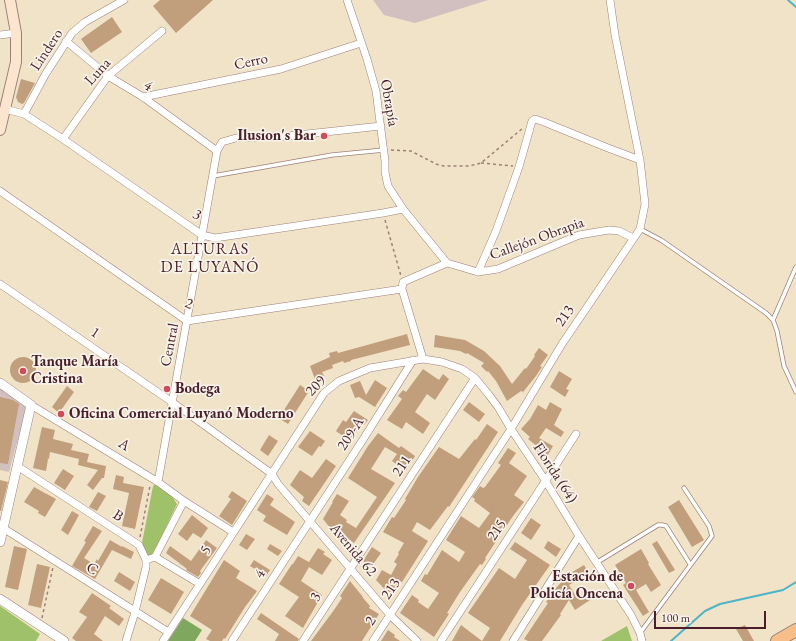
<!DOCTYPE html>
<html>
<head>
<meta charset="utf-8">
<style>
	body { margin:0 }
	#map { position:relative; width:796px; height:641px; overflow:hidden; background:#f0e3c7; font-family:"EB Garamond",serif }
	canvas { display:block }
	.scale { position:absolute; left:654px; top:611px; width:112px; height:18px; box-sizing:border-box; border:2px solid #4a1f2b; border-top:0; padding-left:5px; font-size:12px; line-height:14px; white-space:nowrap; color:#4a1f2b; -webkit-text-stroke:3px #f7f3e8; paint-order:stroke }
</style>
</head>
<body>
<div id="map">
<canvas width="796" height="641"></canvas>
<div class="scale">100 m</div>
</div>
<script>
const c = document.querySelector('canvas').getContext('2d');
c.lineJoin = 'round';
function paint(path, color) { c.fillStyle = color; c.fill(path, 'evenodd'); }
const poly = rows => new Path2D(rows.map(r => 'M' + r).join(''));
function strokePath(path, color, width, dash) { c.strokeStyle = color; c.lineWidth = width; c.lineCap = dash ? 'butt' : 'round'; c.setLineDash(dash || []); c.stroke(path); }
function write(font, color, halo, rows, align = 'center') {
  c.font = font + ' "EB Garamond",serif'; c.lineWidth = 3.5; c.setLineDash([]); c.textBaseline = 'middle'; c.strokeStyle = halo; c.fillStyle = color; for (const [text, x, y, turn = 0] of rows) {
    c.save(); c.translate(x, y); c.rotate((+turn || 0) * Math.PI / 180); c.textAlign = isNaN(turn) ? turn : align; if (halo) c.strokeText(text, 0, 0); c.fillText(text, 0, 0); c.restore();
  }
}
const industrial = poly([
	[373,0,488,0,415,23,384,15],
	[0,388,27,406,9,472,0,470]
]);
const green = poly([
	[156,484,171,495,177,504,156,548,152,555,147,555,142,543,153,486],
	[0,606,40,634,36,641,0,641],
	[627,626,632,641,601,641]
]);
const forest = poly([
	[183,618,202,630,195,641,168,641]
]);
const stream = poly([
	[788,0,796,7],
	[671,641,705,611,720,604,783,590,796,582]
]);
const building = poly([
	[160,0,213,0,176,33,153,6],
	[112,17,122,32,91,53,81,39],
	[21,79,35,83,24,103,22,104,18,102,16,97],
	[407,334,410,345,351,360,351,361,344,363,343,361,332,365,333,368,322,372,324,376,315,379,310,366,330,357,329,353,337,351,338,353],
	[435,335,465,340,484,351,500,366,512,384,525,368,526,369,535,356,534,355,539,348,548,355,540,366,542,367,536,376,523,392,521,391,507,401,496,381,488,371,487,372,481,366,484,363,467,353,466,354,460,351,434,347],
	'10 370a13 13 0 1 1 26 0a13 13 0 1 1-26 0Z',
	[423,369,439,380,443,374,449,379,435,400,427,394,415,412,430,423,423,434,406,422,402,429,387,420,402,399,398,396,403,390,406,392],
	[559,371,572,379,566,389,569,390,565,397,550,387],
	[375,380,387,388,375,407,359,397,355,398,350,385,360,381,366,395],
	[300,385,309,391,288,424,277,417,282,409,284,410],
	[67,386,74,392,59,413,52,407],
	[0,397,13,400,19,404,8,464,0,463],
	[469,402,485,414,479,422,463,410],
	[550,402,562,409,554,425,564,432,561,437,546,428,539,438,553,446,546,458,535,452,538,447,528,439,530,437,521,429,530,419,538,405,546,410],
	[354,411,368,420,364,425,362,423,350,441,336,431,343,420,346,422],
	[487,424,498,432,449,507,448,506,430,530,417,522,412,531,428,541,402,582,400,581,391,596,376,580,382,570,391,575,397,564,394,562,399,554,398,553,404,543,383,532,392,517,394,518,406,500,405,499,418,477,439,447,459,459,475,439,476,440],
	[42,427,55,430,53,439,73,444,71,450,89,454,87,462,106,466,104,478,102,478,93,490,87,485,98,470,78,465,79,459,50,452,49,459,47,458,48,459,46,471,33,468],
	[310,431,325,441,321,447,319,446,312,456,298,447],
	[378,433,399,448,401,446,415,456,406,471,392,461,397,454,385,447,371,469,395,483,354,543,346,537,343,543,336,538,337,536,330,531,331,529,323,519,333,502,332,502,337,494,349,501,340,515,347,520,346,522,356,528,377,497,348,478,368,446],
	[269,435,278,441,268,456,260,450],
	[508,448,516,453,509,463,527,476,514,495,524,502,513,516,485,558,486,559,482,565,480,564,460,592,447,613,449,614,434,637,400,613,412,595,419,600,418,602,428,609,439,593,421,581,425,574,427,575,442,550,459,562,465,552,446,540,461,516,479,528,490,513,474,501,475,499,472,497,480,486,483,488,485,487,501,465,498,463],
	[326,459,336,466,309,506,302,501,304,497,290,485,300,470,312,478],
	[63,469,74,476,65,490,54,483],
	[116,475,124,477,123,483,144,487,135,529,122,526,129,493,113,489],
	[0,480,8,482,1,511,0,511],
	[34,487,56,499,45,517,38,513,39,511,24,502],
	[232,491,247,501,232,525,219,516,231,499,228,497],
	[98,492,106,496,97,511,89,507],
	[267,494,274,499,270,505,295,522,287,535,263,521,266,516,257,510],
	[679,500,704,540,692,547,668,507],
	[72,511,79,515,68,535,61,530],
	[192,515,208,528,201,538,193,533,187,541,178,534],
	[531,518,541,525,531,540,521,533],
	[93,526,102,531,84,558,94,564,97,559,98,561,110,540,122,547,122,546,134,552,131,559,112,550,95,579,72,566,86,542,84,541],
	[246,534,255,539,247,550,239,545],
	[206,540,217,548,200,571,201,573,198,577,186,570,187,569,166,553,170,546,191,561],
	[548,541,561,549,556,557,544,548],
	[657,541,675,570,669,573,652,544],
	[515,542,550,565,522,605,500,641,452,641,461,625,482,641,490,628,468,613,499,568,515,579,527,560,510,549],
	[270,544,282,551,278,556,267,549],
	[14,546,27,549,18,590,5,587],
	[372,547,381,553,371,567,363,561],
	[318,548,325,552,323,554,332,560,322,575,309,567,301,581,322,595,303,628,285,616,299,597,279,584,292,564,293,564,298,556,309,562],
	[641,549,649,563,648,564,661,585,651,592,646,584,636,590,649,612,643,616,623,585,626,583,615,565],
	[224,560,240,571,236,578,257,591,245,607,225,639,224,638,222,641,210,641,206,639,212,630,190,616],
	[254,560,270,570,266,576,250,566],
	[37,564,50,567,41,608,28,605],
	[584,565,589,573,569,585,577,598,589,591,593,598,575,610,569,600,560,614,561,615,542,641,528,641,524,639,548,603,546,602,555,589,569,574],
	[119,572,135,582,130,591,114,581],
	[161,578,184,592,171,614,148,600],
	[350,581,363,597,363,598,370,606,369,608,379,614,362,641,311,641,334,610,342,598,340,596],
	[92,593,111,606,109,608,124,619,119,626,105,616,94,634,103,641,76,641,72,638,87,617,79,612],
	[261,613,299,639,298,641,275,641,279,634,257,619],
	[745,625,754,641,743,641,736,629],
	[388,630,395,635,394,637,400,641,381,641]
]);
const path = poly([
	[391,150,411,151,436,164,444,166,469,166,481,163,523,128],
	[481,163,513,166],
	[385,220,401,276],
	[140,537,150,486],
	[42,618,53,567]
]);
const service = poly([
	[213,176,332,155,384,150],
	[640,229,661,240,766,313,773,320,777,331,784,366,796,392],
	[773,320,796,267],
	[596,563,658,525,662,525,666,526,690,564],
	[640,633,712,536,709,526,684,488]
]);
const minor = poly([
	[347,0,367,59,376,91,385,161,385,172,388,186,403,209,447,263,478,272,498,269,579,235,609,230,619,231,633,238],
	[0,35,16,33],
	[66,41,108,76,143,97,217,151],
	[143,97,281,69,361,43],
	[5,109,24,114,63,139,202,235,215,238,383,213,403,209],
	[24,114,45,75,72,33,85,22,124,0],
	[63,139,108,76,162,31],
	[0,191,187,321,402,289],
	[478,272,496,231,519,167,532,121,535,119,544,122,608,148,640,160],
	[0,284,172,402,272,474,278,484,390,615,417,641],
	[423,359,402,289,403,282,447,263],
	[31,405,158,482,184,501,233,532],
	[17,466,139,545,146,560,155,557,200,584],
	[158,482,217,151,222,142,236,138,288,136,381,126],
	[3,528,168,632],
	[155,557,184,501],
	[126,641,135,612,146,567,146,560],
	[163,641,324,393,339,381,370,368,423,359,442,362,462,369,475,378,489,395,498,407,511,429,545,480,579,536,631,615,640,633,642,641],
	[232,641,364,438,413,360],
	[303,641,475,378],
	[373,641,511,429,562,344,640,229,645,204,640,160,615,35,610,0],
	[441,641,576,434],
	[513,641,579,536]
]);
const tertiary = poly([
	[0,383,31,405,0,542],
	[0,599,64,641]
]);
const secondary = poly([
	[0,130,16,62,16,33,10,0]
]);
const primary = poly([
	[777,641,796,630]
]);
const markers = [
	[324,136,4,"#d1495b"],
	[23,371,4,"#d1495b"],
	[167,389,4,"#d1495b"],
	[61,414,4,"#d1495b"],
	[631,586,4,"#d1495b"]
];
const streetNames = [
	["Lindero",47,50,-57],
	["Cerro",251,62,-12],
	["Luna",98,72,-48],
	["4",148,86,35],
	["Obrapía",389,103,80],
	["3",197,215,35],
	["Callejón Obrapia",537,239,-20],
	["2",189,304,24],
	["213",565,316,-56],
	["1",95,333,34],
	["Central",170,345,-79],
	["209",316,386,-47],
	["209-A",351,434,-57],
	["A",124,445,32],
	["211",402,466,-57],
	["Florida (64)",555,473,57],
	["B",118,516,33],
	["215",497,530,-57],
	["5",206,550,-58],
	["Avenida 62",353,550,50],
	["C",92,569,32],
	["4",260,574,-57],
	["213",391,589,-57],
	["3",316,597,-56],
	["2",371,621,-56]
];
const poiNames = [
	["Ilusion's Bar",316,136,"right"],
	["Tanque María",31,362],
	["Cristina",31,379],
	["Bodega",175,389],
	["Oficina Comercial Luyanó Moderno",69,414],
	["Estación de",623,577,"right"],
	["Policía Oncena",623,594,"right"]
];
const neighbourhoodNames = [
	["ALTURAS",210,250],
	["DE LUYANÓ",210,268]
];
paint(industrial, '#d2bfc0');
paint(green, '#9fc16a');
paint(forest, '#7fa75e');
strokePath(stream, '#4cb5ca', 2);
paint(building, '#c19f7c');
strokePath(service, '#9d8179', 5);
strokePath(minor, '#9d8179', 8);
strokePath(tertiary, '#9d8179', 10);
strokePath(secondary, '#9d8179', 12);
strokePath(primary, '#9d8179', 14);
strokePath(path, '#9d8179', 1.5, [3, 3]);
strokePath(service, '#fff', 3.5);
strokePath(minor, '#fff', 7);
strokePath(tertiary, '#fff', 9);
strokePath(secondary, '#fce5cf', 10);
strokePath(primary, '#f7be87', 12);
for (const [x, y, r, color] of markers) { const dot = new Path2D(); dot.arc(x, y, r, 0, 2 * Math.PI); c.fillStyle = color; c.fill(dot); strokePath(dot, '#f7f3e8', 1.5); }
write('15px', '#4a1f2b', '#f7f3e8', streetNames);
write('bold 15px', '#4a1f2b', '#f7f3e8', poiNames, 'left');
c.letterSpacing = '1px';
write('16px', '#4a1f2b', '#f7f3e8', neighbourhoodNames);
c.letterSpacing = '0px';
</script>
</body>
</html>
